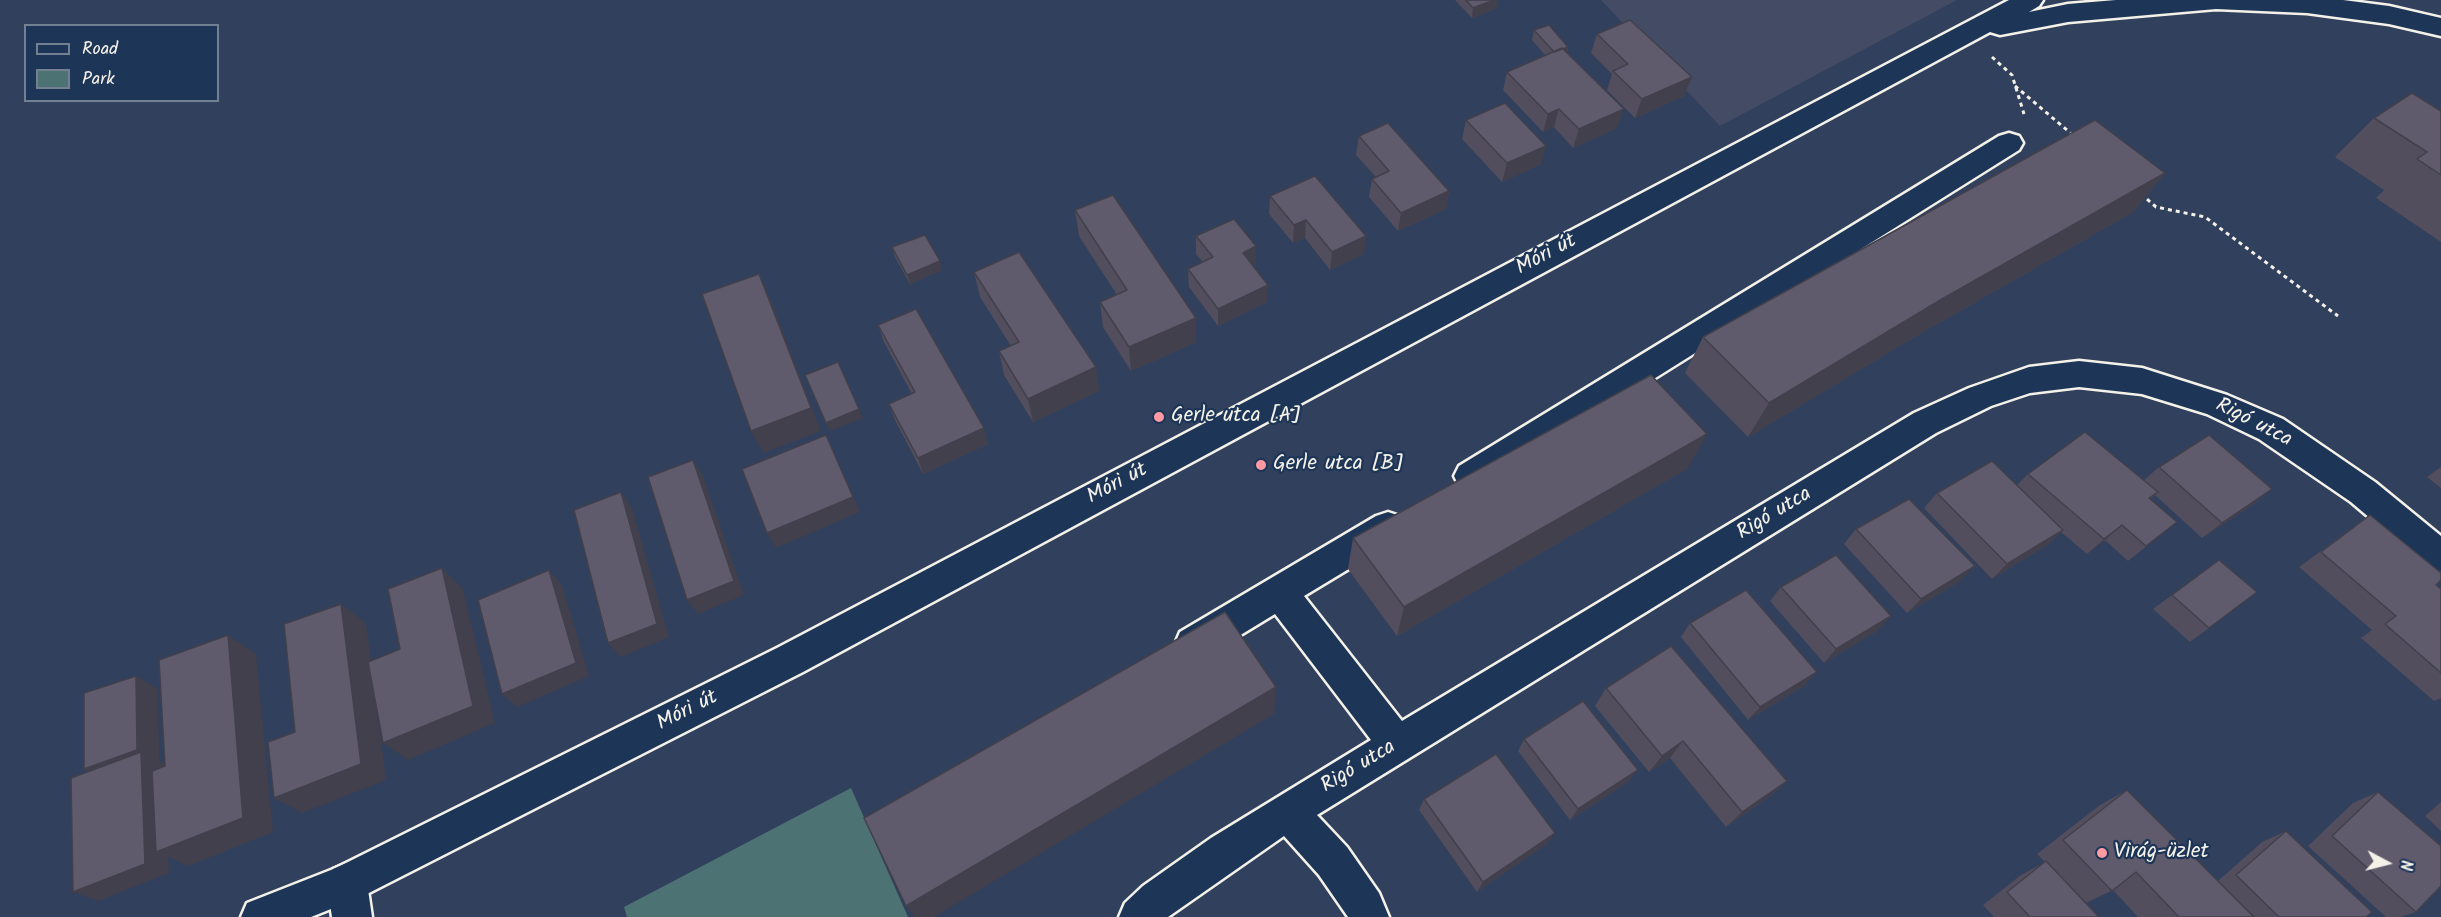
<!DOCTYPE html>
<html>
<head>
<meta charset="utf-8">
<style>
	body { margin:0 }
	#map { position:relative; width:2441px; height:917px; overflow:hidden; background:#31405d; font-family:Kalam,sans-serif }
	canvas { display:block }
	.legend { position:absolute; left:24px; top:24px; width:195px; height:78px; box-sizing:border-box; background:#1d3557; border:2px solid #738091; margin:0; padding:8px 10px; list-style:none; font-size:18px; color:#f4f1e8 }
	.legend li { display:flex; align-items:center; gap:12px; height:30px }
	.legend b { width:30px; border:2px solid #738091 }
	.north { position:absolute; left:2357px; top:833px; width:60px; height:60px; -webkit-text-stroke:4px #1d3557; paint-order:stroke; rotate:97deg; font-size:16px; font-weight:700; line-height:24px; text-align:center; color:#f4f1e8 }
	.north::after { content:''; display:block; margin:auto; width:21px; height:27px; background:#f4f1e8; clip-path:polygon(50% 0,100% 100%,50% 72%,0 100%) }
</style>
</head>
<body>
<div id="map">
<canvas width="2441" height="917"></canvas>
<ul class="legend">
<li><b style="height:8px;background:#1d3557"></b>Road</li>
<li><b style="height:16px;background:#4d7274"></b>Park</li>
</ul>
<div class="north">N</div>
</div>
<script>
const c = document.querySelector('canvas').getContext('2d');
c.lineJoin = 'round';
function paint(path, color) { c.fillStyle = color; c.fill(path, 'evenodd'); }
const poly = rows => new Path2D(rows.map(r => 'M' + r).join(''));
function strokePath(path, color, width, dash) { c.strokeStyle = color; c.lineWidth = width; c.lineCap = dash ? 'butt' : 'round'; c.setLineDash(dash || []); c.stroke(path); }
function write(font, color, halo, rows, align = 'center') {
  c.font = font + ' Kalam,sans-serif'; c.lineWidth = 4.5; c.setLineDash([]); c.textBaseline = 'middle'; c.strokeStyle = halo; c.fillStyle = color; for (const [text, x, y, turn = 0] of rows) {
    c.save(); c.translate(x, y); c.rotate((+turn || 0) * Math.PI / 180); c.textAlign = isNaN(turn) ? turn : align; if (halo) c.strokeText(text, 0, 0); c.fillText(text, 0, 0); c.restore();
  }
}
const built = poly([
	[1601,0,1957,0,1720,126]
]);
const green = poly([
	[851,788,908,917,627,917,624,907]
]);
const path = poly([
	[1992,57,2012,75,2024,114],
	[2015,86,2074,136],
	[2141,194,2156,207,2205,217,2338,316]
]);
const minor = poly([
	[2009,133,2019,136,2023,143,2019,150,1483,486,1471,490,1459,486,1454,476,1459,466,1999,136,2009,133],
	[2079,361,2142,368,2227,395,2283,419,2375,482,2441,536,2441,572,2429,568,2351,502,2259,439,2207,414,2142,394,2079,387,2030,393,1991,406,1936,433,1317,815,1347,847,1379,893,1389,917,1348,917,1319,875,1284,836,1168,917,1119,917,1125,903,1143,886,1211,838,1371,740,1275,614,1206,656,1193,660,1180,656,1175,644,1180,632,1376,516,1388,512,1400,516,1405,527,1400,538,1304,596,1402,721,1914,413,1969,388,2029,367,2079,361],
	[347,863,361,869,367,883,372,917,332,917,327,883,333,869,347,863]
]);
const major = poly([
	[2009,0,2043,0,2039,6,2029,12,2068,4,2116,0,2343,0,2389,6,2441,18,2441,36,2389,24,2307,13,2216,9,2068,22,2000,35,1990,32,803,672,361,897,311,917,241,917,247,903,336,868,777,648,2009,0]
]);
const wall = poly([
	[1455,0,1498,0,1497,8,1472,18],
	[1534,30,1568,47,1567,53,1617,128,1573,148,1554,127,1543,132,1503,90,1507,72,1545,55,1532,40],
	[1597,34,1692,77,1684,96,1635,118,1607,90,1612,74,1591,53],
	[2441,111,2441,242,2376,198,2384,190,2335,157,2374,118],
	[1466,120,1541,164,1502,182,1462,139],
	[1359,136,1449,191,1446,209,1398,231,1369,197,1372,179,1376,177,1356,155],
	[2165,173,2133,212,1916,336,1748,437,1685,373,1703,337],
	[1270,196,1364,254,1330,270,1305,238,1293,243,1269,214],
	[1075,210,1196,342,1131,371,1103,327,1100,302,1117,295,1079,236],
	[1196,236,1256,264,1253,266,1267,302,1218,326,1189,287,1188,269,1203,262,1196,254],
	[892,247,942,270,910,284,895,257],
	[974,272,1099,391,1033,422,1004,375,999,351,1011,346,980,297],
	[878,325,988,444,923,474,895,420,889,404,912,394,884,342],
	[2159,467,2272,489,2252,505,2202,538,2155,495,2150,499,2177,522,2128,561,2105,540,2087,554,2061,532,2047,545,1992,579,1924,508,1937,493,2017,485,2028,474,2144,480],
	[2441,467,2441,488,2427,477],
	[1688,468,1397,636,1348,569,1353,538],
	[2370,515,2436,585,2441,589,2441,698,2434,701,2361,638,2372,630,2299,567],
	[1856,529,1960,581,1907,613,1844,544],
	[2219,560,2209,628,2190,642,2153,609],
	[1781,587,1878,630,1824,663,1770,601],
	[1690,623,1805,685,1748,720,1681,637],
	[1606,688,1787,781,1770,796,1726,827,1670,758,1649,772,1595,706],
	[1524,739,1629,781,1570,820,1518,751],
	[2127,790,2218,881,2262,842,2286,831,2366,917,2138,917,2113,890,2086,903,2099,917,1994,917,1983,905,2021,875,2045,862,2037,854,2100,805],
	[2378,792,2416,912,2400,917,2386,917,2308,846,2353,803],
	[1424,799,1548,843,1477,892,1419,810],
	[2441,802,2441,831,2425,816]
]);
const shadedWall = poly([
	[1494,0,1498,0,1497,8,1472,18,1473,8],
	[1568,47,1566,57,1554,52],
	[1692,77,1684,96,1635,118,1642,99],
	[1559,109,1554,127,1543,132,1548,114],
	[1624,109,1617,128,1573,148,1579,129],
	[1546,146,1541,164,1502,182,1507,163],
	[2165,173,2133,212,1916,336,1748,437,1769,403,1942,299],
	[1449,191,1446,209,1398,231,1401,213],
	[1306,220,1305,238,1293,243,1294,225],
	[1366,236,1364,254,1330,270,1332,252],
	[1256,246,1256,264,1243,270,1243,253],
	[940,261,942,270,910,284,907,275],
	[759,274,770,298,821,431,763,453,751,431],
	[1268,285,1267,302,1218,326,1218,309],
	[1196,318,1196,342,1131,371,1129,347],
	[1096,367,1099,391,1033,422,1028,399],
	[859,409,863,418,830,431,826,423],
	[984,428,988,444,923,474,918,458],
	[1707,434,1688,468,1397,636,1404,607],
	[826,435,860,512,776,548,767,533],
	[693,460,703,476,744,595,698,614,687,600],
	[2272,489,2252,505,2202,538,2222,523],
	[621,492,632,508,669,637,621,657,608,643],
	[2122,525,2105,540,2087,554,2104,539],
	[2063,530,2047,545,1992,579,2007,564],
	[1975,566,1960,581,1907,613,1921,599],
	[442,568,463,589,495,723,408,760,383,743],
	[549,570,562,585,589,676,517,707,502,694],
	[341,604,366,623,386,780,302,813,274,798],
	[1891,616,1878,630,1824,663,1836,649],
	[228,635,256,654,273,832,188,866,168,857,169,873,98,901,73,892,108,780,84,769,136,676,158,689,159,761,163,763,168,847],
	[1817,672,1805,685,1748,720,1760,707],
	[1276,687,1274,714,934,917,915,917,906,906],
	[1683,741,1670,758,1649,772,1662,756],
	[1638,770,1629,781,1570,820,1578,809],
	[1787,781,1770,796,1726,827,1742,812],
	[1555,833,1548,843,1477,892,1483,882]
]);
const building = poly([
	[1466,0,1494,0,1473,8,1466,0],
	[1630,20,1692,77,1642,99,1613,71,1628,64,1597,34,1630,20],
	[1549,25,1568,47,1554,52,1534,30,1549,25],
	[1562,48,1624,109,1579,129,1559,109,1548,114,1507,72,1562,48],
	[2412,93,2441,111,2441,175,2417,159,2427,152,2374,118,2412,93],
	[1505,103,1546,146,1507,163,1466,120,1505,103],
	[2095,120,2165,173,1942,299,1769,403,1703,337,2095,120],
	[1388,123,1449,191,1401,213,1372,179,1389,171,1359,136,1388,123],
	[1315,176,1366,236,1332,252,1306,220,1294,225,1270,196,1315,176],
	[1113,195,1196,318,1129,347,1100,302,1127,290,1075,210,1113,195],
	[1234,219,1256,246,1243,253,1268,285,1218,309,1188,269,1213,257,1196,236,1234,219],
	[925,235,940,261,907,275,892,247,925,235],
	[1019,252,1096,367,1028,399,999,351,1019,342,974,272,1019,252],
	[759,274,811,408,751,431,702,294,759,274],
	[916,309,984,428,918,458,889,404,915,392,878,325,916,309],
	[838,362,859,409,826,423,805,375,838,362],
	[1651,375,1707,434,1404,607,1353,538,1651,375],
	[2085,432,2158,492,2149,498,2177,522,2146,546,2122,525,2104,539,2028,474,2085,432],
	[826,435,853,497,767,533,742,469,826,435],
	[2209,435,2272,489,2222,523,2159,467,2209,435],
	[693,460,734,581,687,600,648,477,693,460],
	[1992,461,2063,530,2007,564,1937,493,1992,461],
	[621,492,657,624,608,643,574,510,621,492],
	[1909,499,1975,566,1921,599,1856,529,1909,499],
	[2370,515,2441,573,2441,580,2436,585,2441,589,2441,673,2385,624,2396,616,2321,552,2370,515],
	[1836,555,1891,616,1836,649,1781,587,1836,555],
	[2219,560,2257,592,2209,628,2172,595,2219,560],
	[442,568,473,706,383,743,368,662,400,649,388,589,442,568],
	[549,570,576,663,502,694,478,600,549,570],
	[1746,590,1817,672,1760,707,1690,623,1746,590],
	[341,604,361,764,274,798,268,742,295,732,284,624,341,604],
	[1225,612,1276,687,906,906,864,818,1225,612],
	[228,635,243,818,156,852,152,771,165,766,159,660,228,635],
	[1671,646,1787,781,1742,812,1683,741,1662,756,1606,688,1671,646],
	[136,676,137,750,84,769,84,693,136,676],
	[1583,701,1638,770,1578,809,1524,739,1583,701],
	[141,752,145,864,73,892,71,778,141,752],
	[1496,754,1555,833,1483,882,1424,799,1496,754],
	[2127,790,2254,917,2179,917,2136,872,2112,891,2063,840,2127,790],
	[2378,792,2441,846,2441,886,2416,912,2332,836,2378,792],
	[2286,831,2372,912,2366,917,2279,917,2236,875,2286,831],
	[2046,861,2099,917,2030,917,2007,892,2046,861]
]);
const markers = [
	[1159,417,6,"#ff9aa2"],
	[1261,465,6,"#ff9aa2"],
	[2102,853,6,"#ff9aa2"]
];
const streetNames = [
	["Móri út",1547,256,-28],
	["Rigó utca",2253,424,27],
	["Móri út",1118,485,-28],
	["Rigó utca",1775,515,-31],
	["Móri út",688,712,-27],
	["Rigó utca",1359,768,-31]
];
const poiNames = [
	["Gerle utca [A]",1171,417],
	["Gerle utca [B]",1273,465],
	["Virág-üzlet",2114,853]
];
paint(built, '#434b65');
paint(green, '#4d7274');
strokePath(minor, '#f4f1e8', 5);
strokePath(major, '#f4f1e8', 5);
strokePath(path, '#f4f1e8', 3, [4, 4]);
paint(minor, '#1d3557');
paint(major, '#1d3557');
paint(wall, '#524e5d');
paint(shadedWall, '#42404c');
paint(building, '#5f5b6c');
strokePath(building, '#42404c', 1.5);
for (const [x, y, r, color] of markers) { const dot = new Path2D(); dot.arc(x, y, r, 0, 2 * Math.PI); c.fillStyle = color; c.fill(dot); strokePath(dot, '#1d3557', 2); }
write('21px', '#f4f1e8', '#1d3557', streetNames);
write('21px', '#f4f1e8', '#1d3557', poiNames, 'left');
</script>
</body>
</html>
